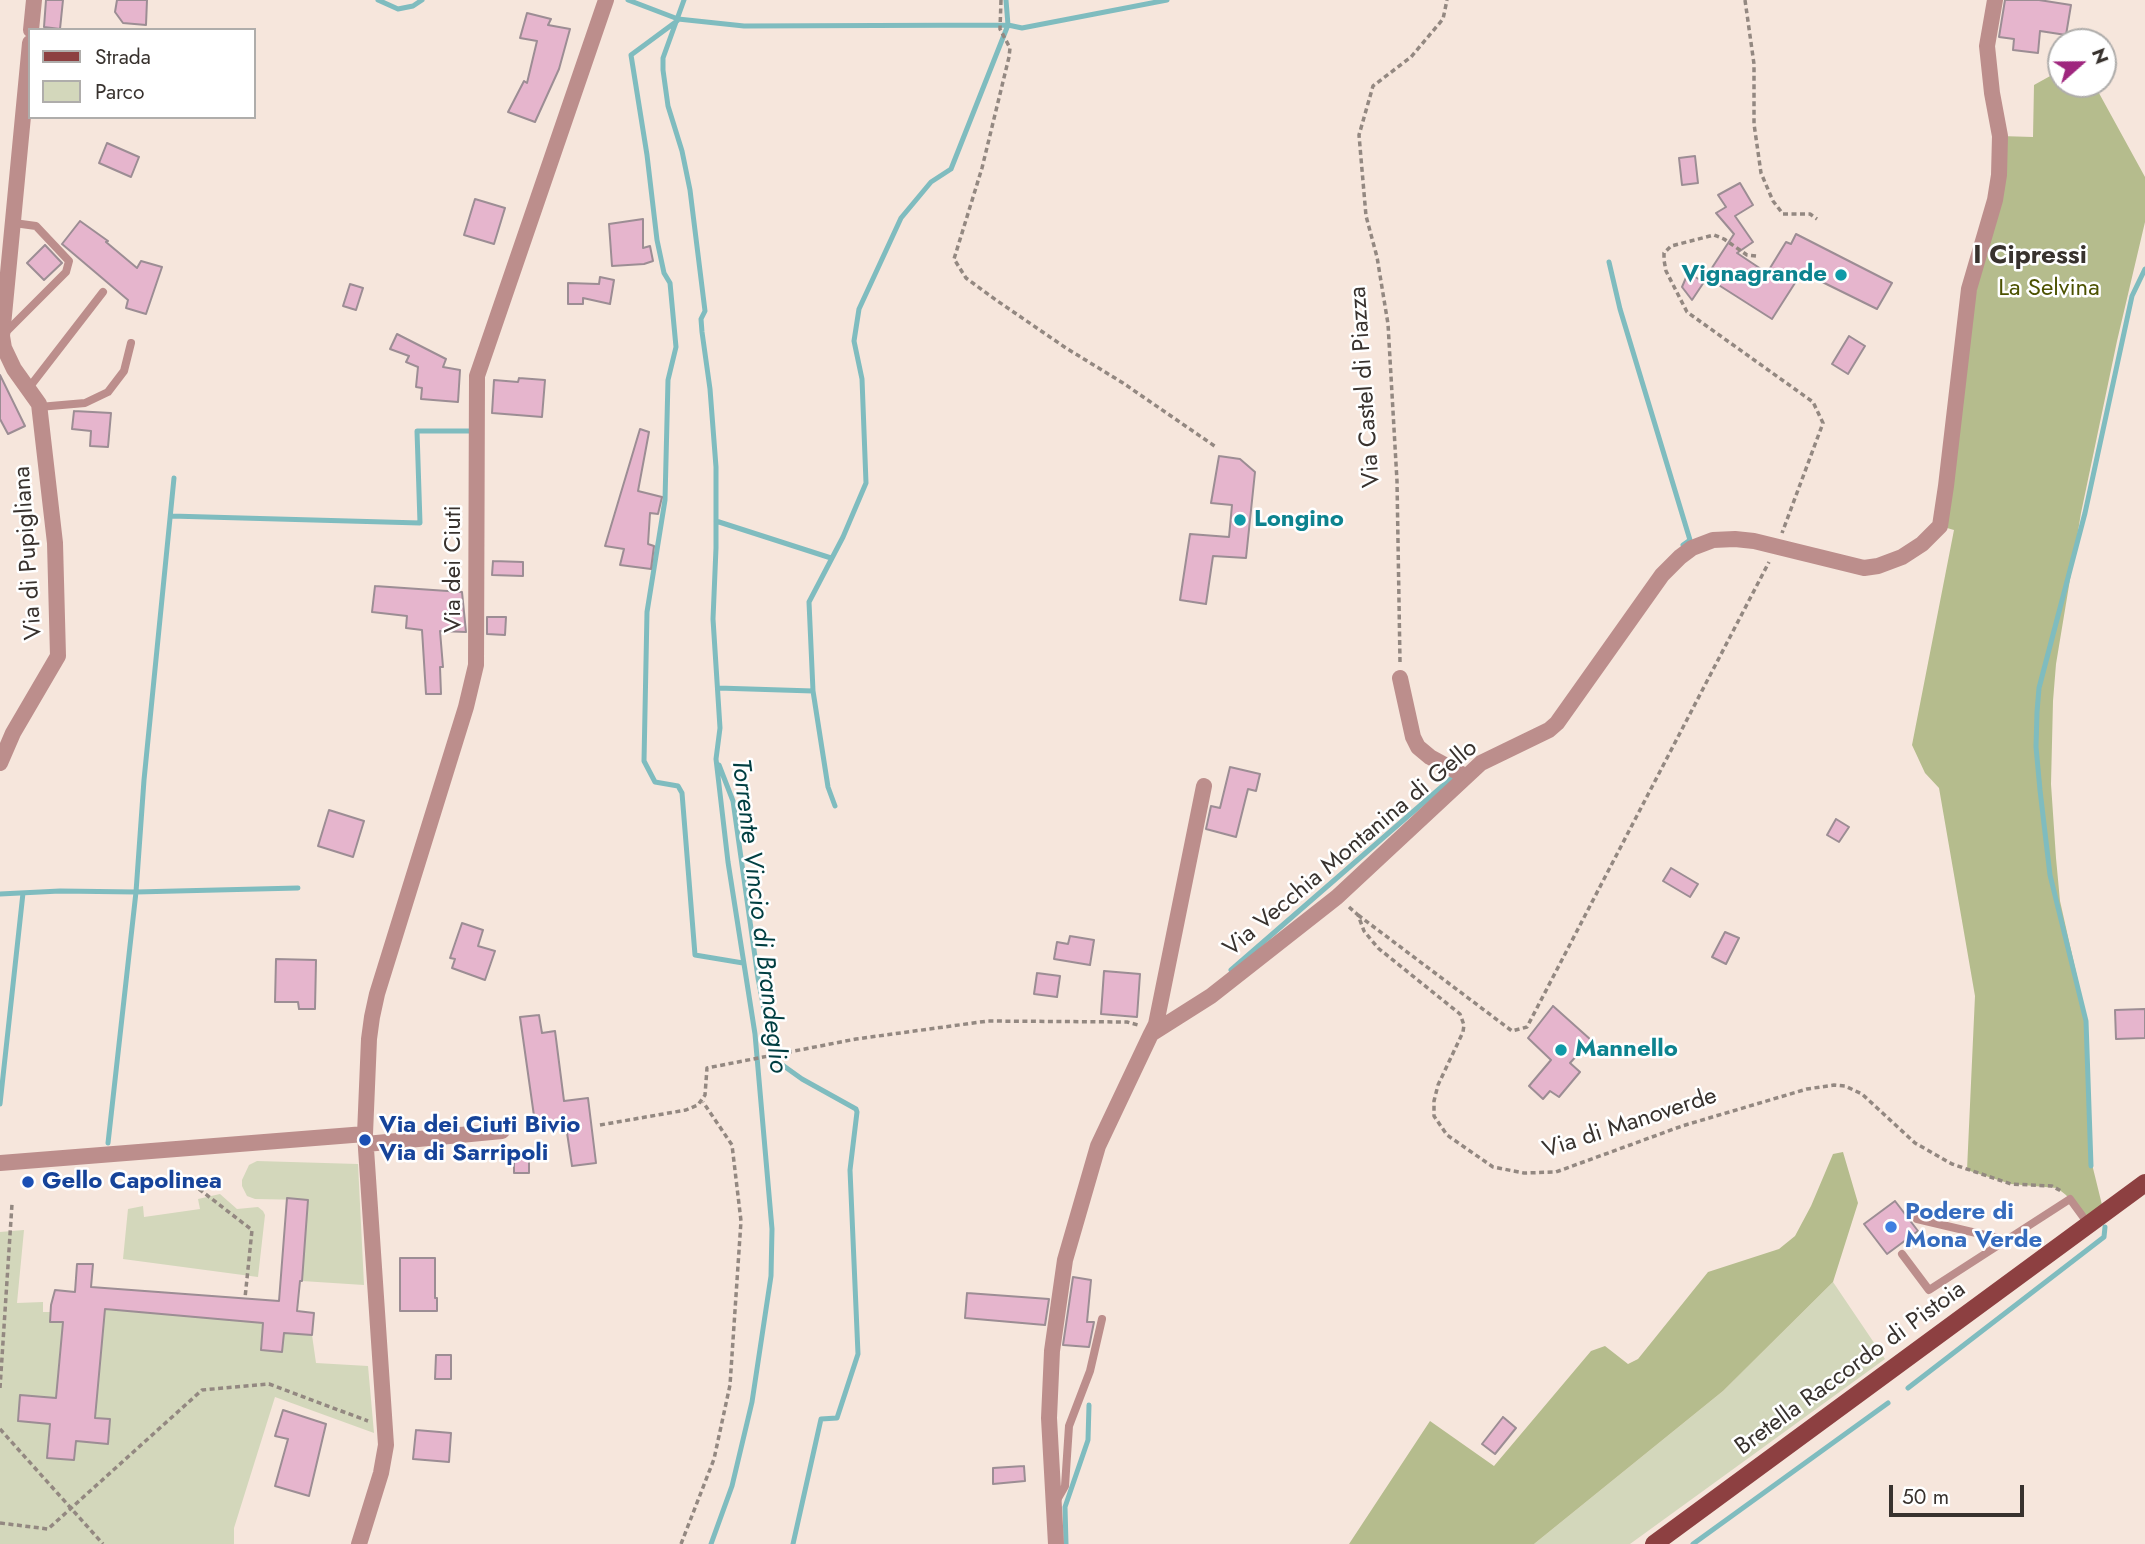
<!DOCTYPE html>
<html>
<head>
<meta charset="utf-8">
<style>
	body { margin:0 }
	#map { position:relative; width:2145px; height:1544px; overflow:hidden; background:#f6e6dc; font-family:Jost,sans-serif }
	canvas { display:block }
	.legend { position:absolute; left:28px; top:28px; width:228px; height:91px; box-sizing:border-box; background:#fff; border:2px solid #afadab; margin:0; padding:9px 12px; list-style:none; font-size:21px; color:#38322e }
	.legend li { display:flex; align-items:center; gap:14px; height:35px }
	.legend b { width:35px; border:2px solid #afadab }
	.north { position:absolute; left:2047px; top:28px; width:70px; height:70px; box-sizing:border-box; background:#fff; border:2px solid #afadab; border-radius:50%; rotate:69deg; font-size:19px; font-weight:700; line-height:28px; text-align:center; color:#38322e }
	.north::after { content:''; display:block; margin:auto; width:24px; height:32px; background:#9f267e; clip-path:polygon(50% 0,100% 100%,50% 72%,0 100%) }
	.scale { position:absolute; left:1889px; top:1485px; width:135px; height:32px; box-sizing:border-box; border:4px solid #38322e; border-top:0; padding-left:9px; font-size:21px; line-height:24px; white-space:nowrap; color:#38322e; -webkit-text-stroke:5px #fff; paint-order:stroke }
</style>
</head>
<body>
<div id="map">
<canvas width="2145" height="1544"></canvas>
<ul class="legend">
<li><b style="height:9px;background:#8d4041"></b>Strada</li>
<li><b style="height:19px;background:#d3d7bb"></b>Parco</li>
</ul>
<div class="north">N</div>
<div class="scale">50 m</div>
</div>
<script>
const c = document.querySelector('canvas').getContext('2d');
c.lineJoin = 'round';
function paint(path, color) { c.fillStyle = color; c.fill(path, 'evenodd'); }
const poly = rows => new Path2D(rows.map(r => 'M' + r).join(''));
function strokePath(path, color, width, dash) { c.strokeStyle = color; c.lineWidth = width; c.lineCap = dash ? 'butt' : 'round'; c.setLineDash(dash || []); c.stroke(path); }
function write(font, color, halo, rows, align = 'center') {
  c.font = font + ' Jost,sans-serif'; c.lineWidth = 5; c.setLineDash([]); c.textBaseline = 'middle'; c.strokeStyle = halo; c.fillStyle = color; for (const [text, x, y, turn = 0] of rows) {
    c.save(); c.translate(x, y); c.rotate((+turn || 0) * Math.PI / 180); c.textAlign = isNaN(turn) ? turn : align; if (halo) c.strokeText(text, 0, 0); c.fillText(text, 0, 0); c.restore();
  }
}
const green = poly([
	[257,1161,358,1164,364,1285,302,1281,308,1200,255,1199,247,1196,242,1186,242,1180,249,1165],
	[220,1194,237,1209,258,1207,263,1211,265,1215,258,1277,123,1259,128,1209,143,1206,144,1217,200,1209,198,1199],
	[24,1230,17,1303,43,1302,43,1312,50,1312,51,1322,78,1323,60,1349,57,1382,61,1406,45,1397,20,1395,18,1421,50,1424,47,1458,74,1460,76,1441,108,1444,110,1419,95,1418,105,1309,263,1323,261,1350,282,1352,284,1333,312,1335,316,1363,368,1366,374,1433,275,1397,234,1528,234,1544,0,1544,0,1232],
	[1833,1282,1885,1359,1630,1544,1534,1544,1723,1391]
]);
const forest = poly([
	[2061,70,2061,84,2094,84,2145,177,2145,222,2117,341,2081,513,2056,664,2053,701,2051,784,2056,858,2060,901,2085,1012,2090,1156,2104,1213,2089,1225,2066,1195,2057,1188,2011,1184,1967,1170,1975,996,1939,788,1925,773,1912,745,1954,530,1940,526,2000,136,2033,137,2034,85],
	[1843,1152,1858,1203,1833,1282,1723,1391,1534,1544,1349,1544,1430,1421,1494,1466,1591,1351,1605,1346,1628,1364,1638,1359,1708,1272,1779,1249,1795,1236,1811,1206,1833,1154]
]);
const stream = poly([
	[378,0,398,9,413,6,422,0],
	[628,0,678,19,744,26,1008,25,1022,28,1167,0],
	[684,0,663,58,663,70,668,106,682,151,690,190,705,311,701,319,702,332,710,389,716,467,716,548,713,619,720,728,716,759,728,862,755,1034,772,1229,771,1276,752,1402,732,1486,711,1544],
	[677,21,631,55,647,155,657,240,664,273,670,283,676,347,668,380,665,500,647,612,644,761,655,782,678,786,682,793,695,955,743,963],
	[1609,262,1620,309,1690,540,1683,545],
	[171,516,420,523,417,431,471,431],
	[716,521,831,558],
	[718,688,813,691],
	[719,765,733,801,758,978,774,1059,802,1079,856,1109,857,1112,850,1170,858,1354,837,1418,821,1419,793,1544],
	[835,806,828,787,813,691,809,602,843,537,866,483,862,379,854,341,859,309,901,218,931,182,951,169,1008,25,1006,0],
	[0,894,60,891,136,892,298,888],
	[1231,970,1453,777],
	[0,1104,23,893],
	[108,1143,136,892,144,780,174,478],
	[2091,1166,2086,1021,2050,875,2040,790,2036,747,2037,712,2039,688,2085,513,2132,296,2145,269],
	[1908,1388,2104,1237,2105,1227],
	[1066,1544,1065,1507,1088,1440,1089,1405],
	[1693,1544,1888,1403]
]);
const building = poly([
	[46,0,63,0,60,29,44,27,46,0],
	[117,0,147,0,146,25,123,23,115,12,117,0],
	[2005,0,2039,0,2071,5,2066,35,2040,31,2038,53,2013,50,2014,39,1999,37,2005,0],
	[527,13,551,19,548,25,570,29,559,69,535,122,508,112,524,81,527,83,537,41,520,38,527,13],
	[107,143,139,157,131,177,99,163,107,143],
	[1695,156,1698,183,1682,185,1679,158,1695,156],
	[1740,183,1753,205,1735,216,1753,242,1737,253,1767,273,1786,242,1791,244,1796,234,1892,283,1877,309,1802,272,1772,319,1706,277,1734,234,1716,213,1726,207,1718,195,1740,183],
	[475,199,505,208,494,244,464,235,475,199],
	[643,219,643,248,650,246,653,261,644,264,612,266,609,224,643,219],
	[80,221,108,241,106,242,137,268,141,261,162,267,146,314,126,308,128,300,62,244,80,221],
	[45,245,62,263,44,280,27,263,45,245],
	[1688,273,1704,282,1692,300,1682,287,1688,273],
	[600,277,614,280,610,304,583,298,583,304,568,304,568,283,599,284,600,277],
	[350,284,363,288,356,310,343,306,350,284],
	[397,334,446,359,443,367,460,370,458,402,421,399,422,388,416,387,418,367,406,362,409,356,390,349,397,334],
	[1849,336,1865,346,1848,374,1832,364,1849,336],
	[0,375,25,426,8,434,0,419,0,375],
	[519,378,545,380,542,417,492,413,494,380,518,382,519,378],
	[74,411,111,413,108,447,90,446,91,431,72,429,74,411],
	[640,429,649,432,638,491,662,497,658,514,650,513,648,544,654,546,651,569,620,565,624,549,605,546,640,429],
	[1219,456,1240,459,1255,472,1246,558,1213,556,1206,604,1180,600,1190,534,1229,537,1232,505,1211,503,1219,456],
	[493,561,523,562,523,576,492,575,493,561],
	[375,586,462,592,466,632,440,631,443,667,440,667,441,694,426,694,422,630,406,628,407,616,372,612,375,586],
	[487,617,506,617,505,635,487,634,487,617],
	[1230,767,1260,774,1256,791,1248,789,1236,837,1206,829,1211,806,1220,808,1230,767],
	[329,810,364,821,353,857,318,846,329,810],
	[1836,819,1849,827,1839,842,1827,835,1836,819],
	[1671,868,1698,884,1690,897,1663,881,1671,868],
	[462,923,483,930,478,946,495,951,485,980,452,968,455,959,450,958,462,923],
	[1725,932,1739,938,1726,964,1712,957,1725,932],
	[1070,936,1094,940,1090,965,1054,959,1057,942,1068,944,1070,936],
	[276,959,316,960,315,1009,299,1009,298,1002,275,1002,276,959],
	[1104,971,1140,974,1137,1017,1101,1014,1104,971],
	[1037,973,1060,976,1057,997,1034,994,1037,973],
	[1553,1006,1591,1040,1570,1063,1580,1072,1559,1097,1550,1091,1543,1099,1529,1086,1551,1060,1528,1038,1553,1006],
	[2145,1009,2145,1038,2116,1039,2115,1010,2145,1009],
	[539,1015,542,1033,555,1031,564,1101,588,1098,596,1163,572,1166,566,1126,536,1130,520,1017,539,1015],
	[514,1155,529,1155,529,1173,514,1173,514,1155],
	[287,1198,308,1200,302,1281,300,1281,297,1311,314,1313,312,1335,284,1333,282,1352,261,1350,263,1323,105,1309,95,1418,110,1419,108,1444,76,1441,74,1460,47,1458,50,1424,18,1421,20,1395,56,1398,63,1322,50,1322,51,1305,55,1290,75,1292,77,1264,93,1264,91,1287,279,1301,287,1198],
	[1895,1201,1918,1231,1887,1254,1864,1224,1895,1201],
	[400,1258,435,1258,435,1298,437,1298,437,1311,400,1311,400,1258],
	[1073,1277,1091,1280,1087,1322,1094,1322,1089,1347,1063,1345,1073,1277],
	[967,1293,1049,1299,1045,1325,965,1318,967,1293],
	[436,1355,451,1355,451,1379,435,1379,436,1355],
	[283,1410,326,1424,309,1496,275,1486,288,1439,275,1436,283,1410],
	[1503,1417,1516,1428,1495,1454,1482,1444,1503,1417],
	[416,1430,451,1433,449,1462,413,1459,416,1430],
	[1024,1466,1025,1481,993,1484,993,1468,1024,1466]
]);
const path = poly([
	[1001,0,1000,29,1010,48,1009,57,982,168,954,259,966,278,996,300,1066,348,1123,383,1216,447],
	[1745,0,1754,64,1754,124,1761,173,1773,201,1783,214,1810,214,1817,219],
	[1756,256,1747,255,1724,239,1714,235,1671,246,1664,253,1664,260,1666,271,1687,312,1813,402,1823,423,1782,533],
	[1400,662,1397,481,1388,324,1377,257,1366,216,1359,135,1373,86,1411,57,1443,19,1447,0],
	[1349,907,1358,915,1364,931,1378,948,1460,1014,1464,1025,1463,1032,1438,1085,1434,1101,1434,1116,1447,1135,1493,1167,1524,1173,1556,1172,1682,1126,1807,1089,1834,1085,1845,1086,1862,1094,1915,1143,1952,1164,2011,1184,2052,1186,2061,1191],
	[1358,915,1512,1031,1527,1027,1769,562],
	[600,1125,686,1110,698,1105,705,1095,707,1068,856,1039,988,1021,1127,1022,1138,1025],
	[199,1189,252,1230,245,1298],
	[0,1388,12,1204],
	[0,1429,103,1544],
	[0,1523,48,1529,202,1390,269,1384,368,1421],
	[681,1544,714,1459,730,1385,741,1221,732,1145,703,1102]
]);
const lane = poly([
	[5,333,66,272,69,261,36,226,14,223],
	[28,389,103,292],
	[39,407,85,403,108,392,124,371,131,343],
	[1917,1219,2006,1240],
	[1902,1254,1929,1290,2070,1199,2089,1225],
	[1057,1500,1065,1486,1069,1426,1090,1371,1102,1319]
]);
const street = poly([
	[31,30,34,0],
	[1400,678,1413,737,1418,747,1430,757,1465,776],
	[0,763,13,733,58,656,55,543,39,404,14,369,4,348,2,336,30,43],
	[1151,1034,1156,1024,1204,786],
	[366,1144,502,1131],
	[0,1163,365,1134],
	[359,1544,381,1473,386,1445,365,1134,369,1039,372,1017,377,994,466,707,476,665,477,376,606,0],
	[1056,1544,1049,1418,1052,1351,1065,1260,1098,1146,1151,1034,1211,996,1337,897,1481,763,1549,730,1557,723,1662,575,1680,557,1692,548,1713,540,1735,539,1754,541,1864,568,1878,566,1902,557,1922,544,1940,526,1946,486,1969,289,1995,200,1999,175,2000,136,1992,93,1987,46,1995,0]
]);
const primary = poly([
	[1654,1544,2145,1183]
]);
const markers = [
	[1841,275,7,"#0f9aa8"],
	[1240,520,7,"#0f9aa8"],
	[1561,1050,7,"#0f9aa8"],
	[365,1140,7,"#1a4fb4"],
	[28,1182,7,"#1a4fb4"],
	[1891,1227,7,"#3f7fe0"]
];
const cultureNames = [
	["Vignagrande",1827,275,"right"],
	["Longino",1254,520],
	["Mannello",1575,1050]
];
const parkNames = [
	["La Selvina",2049,289]
];
const streetNames = [
	["Via Castel di Piazza",1366,387,-94],
	["Via di Pupigliana",29,553,-94],
	["Via dei Ciuti",454,569,-90],
	["Via Vecchia Montanina di Gello",1351,849,-40],
	["Via di Manoverde",1630,1124,-18],
	["Bretella Raccordo di Pistoia",1851,1369,-36]
];
const transitNames = [
	["Via dei Ciuti Bivio",379,1126],
	["Via di Sarripoli",379,1154],
	["Gello Capolinea",42,1182]
];
const shopNames = [
	["Podere di",1905,1213],
	["Mona Verde",1905,1241]
];
const neighbourhoodNames = [
	["I Cipressi",2030,257]
];
const waterNames = [
	["Torrente Vincio di Brandeglio",758,916,83]
];
paint(green, '#d3d7bb');
paint(forest, '#b5bc8d');
strokePath(stream, '#7fbcbf', 5);
paint(building, '#e6b5cd');
strokePath(building, '#9c8d94', 2);
strokePath(path, '#938881', 3.5, [5, 3.5]);
strokePath(lane, '#bc8e8c', 8);
strokePath(street, '#bc8e8c', 16);
strokePath(primary, '#8d4041', 18);
for (const [x, y, r, color] of markers) { const dot = new Path2D(); dot.arc(x, y, r, 0, 2 * Math.PI); c.fillStyle = color; c.fill(dot); strokePath(dot, '#fff', 2.5); }
write('bold 24px', '#0d838f', '#fff', cultureNames, 'left');
write('24px', '#4c5201', '#fff', parkNames);
write('24px', '#38322e', '#fff', streetNames);
write('bold 24px', '#164399', '#fff', transitNames, 'left');
write('bold 24px', '#366cbe', '#fff', shopNames, 'left');
write('bold 26px', '#38322e', '#fff', neighbourhoodNames);
write('italic 26px', '#003e41', '#fff', waterNames);
</script>
</body>
</html>
